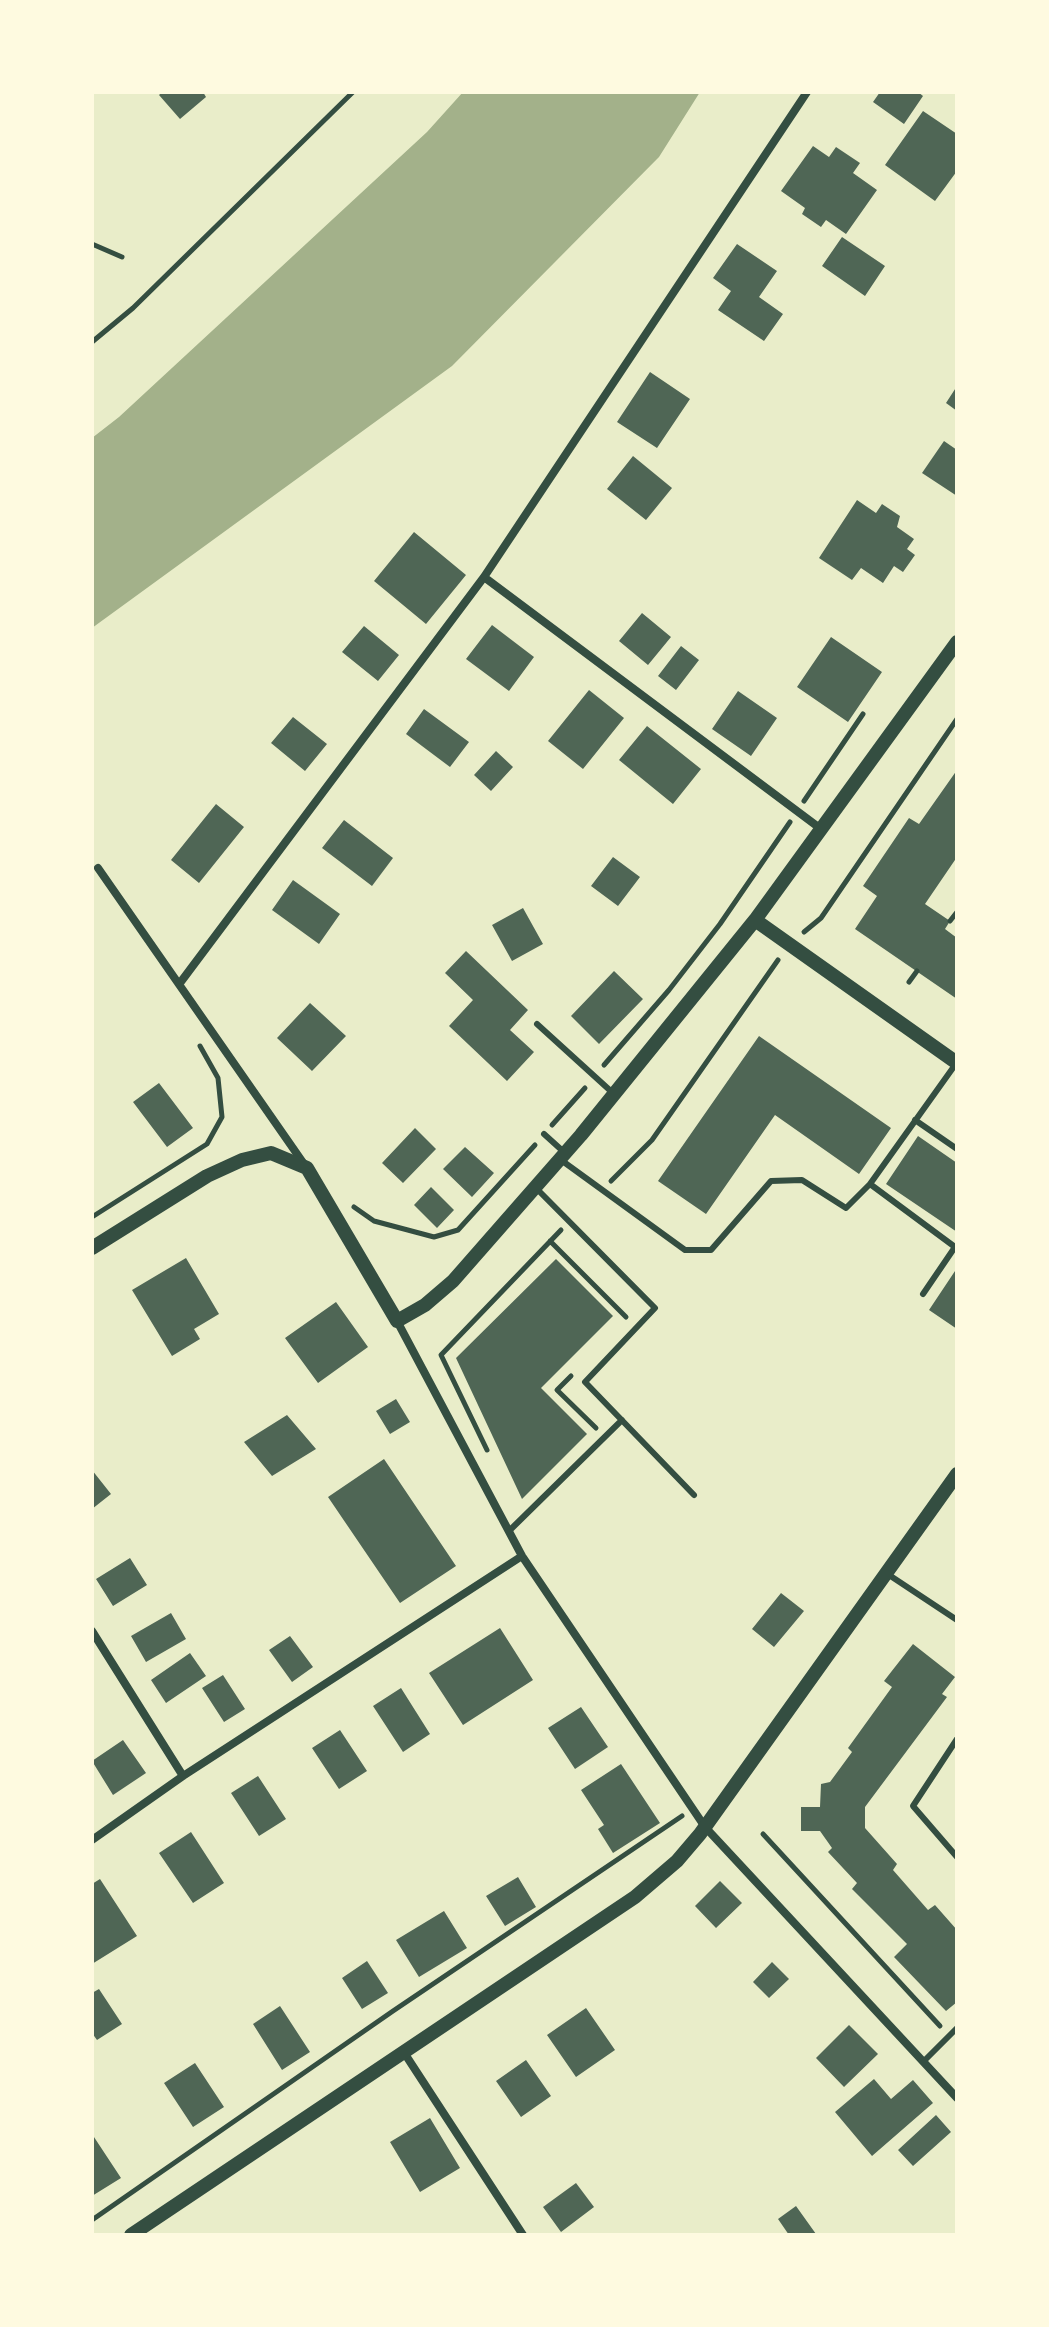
<!DOCTYPE html>
<html>
<head>
<meta charset="utf-8">
<style>
	body { margin:0 }
	#map { position:relative; width:1049px; height:2327px; overflow:hidden; background:#e9edc9; font-family:"Source Sans 3",sans-serif }
	canvas { display:block }
	.frame { position:absolute; inset:0; border:94px solid #fefae0; pointer-events:none }
</style>
</head>
<body>
<div id="map">
<canvas width="1049" height="2327"></canvas>
<div class="frame"></div>
</div>
<script>
const c = document.querySelector('canvas').getContext('2d');
c.lineJoin = 'round';
function paint(path, color) { c.fillStyle = color; c.fill(path, 'evenodd'); }
const poly = rows => new Path2D(rows.map(r => 'M' + r).join(''));
function strokePath(path, color, width, dash) { c.strokeStyle = color; c.lineWidth = width; c.lineCap = dash ? 'butt' : 'round'; c.setLineDash(dash || []); c.stroke(path); }
const water = poly([
	[463,92,700,92,659,157,452,366,92,628,92,438,119,417,427,132]
]);
const building = poly([
	[162,92,203,92,206,97,180,119,159,95],
	[880,92,918,92,923,96,904,124,873,102],
	[923,111,957,134,957,171,935,201,885,165],
	[813,146,829,157,836,147,860,163,853,173,877,190,846,234,826,220,821,227,802,214,805,208,781,191],
	[842,237,885,266,865,296,822,266],
	[737,244,777,271,759,297,783,314,764,341,718,310,731,291,713,278],
	[650,372,690,399,657,448,617,422],
	[957,386,957,411,946,403],
	[944,441,957,450,957,496,922,473],
	[633,456,672,488,646,520,607,489],
	[857,500,876,513,882,504,900,516,897,527,914,539,907,549,915,555,903,572,894,566,883,583,861,568,852,580,819,558],
	[414,532,466,575,426,624,374,581],
	[642,613,671,637,648,665,619,641],
	[492,625,534,657,509,691,466,659],
	[364,626,399,655,378,681,342,652],
	[831,637,882,672,848,722,797,687],
	[681,646,699,660,676,690,658,676],
	[589,690,624,718,583,769,548,741],
	[738,691,777,718,751,756,712,729],
	[424,709,469,742,450,767,406,734],
	[293,717,327,744,305,771,271,743],
	[647,726,701,769,673,804,619,760],
	[496,751,513,767,491,791,474,775],
	[957,770,957,857,925,904,950,921,945,929,957,938,957,999,855,929,877,896,863,886,909,818,919,824],
	[216,804,244,827,199,883,171,860],
	[344,820,393,858,372,886,322,848],
	[613,857,640,877,618,906,591,886],
	[293,880,340,914,319,944,272,910],
	[523,908,543,944,512,961,492,925],
	[466,951,528,1010,510,1030,534,1052,507,1081,449,1026,473,1000,445,973],
	[614,971,643,999,599,1044,571,1016],
	[310,1003,346,1036,312,1071,277,1038],
	[759,1036,891,1128,859,1174,775,1115,706,1214,658,1181],
	[159,1083,193,1128,167,1147,133,1102],
	[415,1128,436,1149,403,1183,382,1163],
	[918,1136,957,1163,957,1232,886,1184],
	[465,1147,494,1173,472,1197,443,1169],
	[431,1187,454,1210,437,1228,414,1205],
	[186,1258,219,1314,194,1329,200,1339,172,1356,132,1290],
	[556,1259,613,1316,541,1388,587,1434,522,1499,456,1358],
	[957,1268,957,1329,929,1310],
	[336,1302,368,1347,318,1383,285,1338],
	[396,1399,410,1422,390,1434,376,1411],
	[287,1415,316,1449,272,1476,244,1442],
	[384,1459,456,1566,400,1603,328,1497],
	[92,1470,111,1494,92,1509],
	[130,1558,147,1585,113,1606,96,1579],
	[781,1593,804,1611,774,1647,752,1629],
	[171,1613,186,1639,146,1662,131,1636],
	[500,1628,533,1680,463,1725,429,1673],
	[290,1636,313,1667,292,1682,269,1650],
	[913,1644,955,1677,942,1694,947,1697,865,1807,865,1828,897,1864,893,1870,928,1910,935,1905,957,1930,957,2002,946,2011,894,1957,907,1944,852,1889,857,1883,828,1852,832,1848,820,1831,801,1831,801,1807,820,1807,821,1784,830,1782,852,1752,848,1748,892,1687,884,1681],
	[190,1653,206,1676,166,1703,151,1680],
	[223,1675,245,1709,224,1722,202,1688],
	[401,1688,430,1734,403,1752,373,1706],
	[581,1707,608,1747,575,1769,548,1728],
	[340,1730,367,1771,339,1789,312,1748],
	[123,1740,146,1773,113,1795,92,1761],
	[621,1764,660,1823,613,1853,598,1829,604,1825,581,1790],
	[258,1776,286,1819,259,1836,231,1793],
	[191,1832,224,1883,193,1903,159,1853],
	[518,1877,536,1907,505,1926,486,1896],
	[100,1879,137,1936,92,1964,92,1884],
	[720,1881,742,1903,716,1928,695,1906],
	[444,1911,467,1948,419,1977,396,1940],
	[367,1961,388,1993,362,2009,342,1978],
	[772,1962,789,1979,769,1998,753,1982],
	[99,1989,122,2024,97,2040,92,2033,92,1993],
	[280,2006,310,2052,282,2070,253,2024],
	[586,2008,615,2050,576,2077,547,2035],
	[849,2025,878,2054,844,2087,816,2058],
	[526,2060,551,2096,521,2117,496,2081],
	[195,2063,224,2107,193,2127,164,2083],
	[874,2079,891,2099,913,2080,933,2103,872,2156,835,2112],
	[936,2115,951,2132,913,2166,898,2150],
	[430,2118,460,2168,420,2192,390,2142],
	[92,2134,121,2178,92,2196],
	[576,2183,594,2207,561,2232,543,2207],
	[796,2206,816,2234,814,2235,789,2235,778,2219]
]);
const path = poly([
	[92,244,122,257],
	[92,342,133,308,353,92],
	[804,801,863,714],
	[950,921,957,912],
	[804,932,821,918,957,719],
	[909,982,917,971],
	[604,1065,669,990,720,924,790,822],
	[552,1125,585,1088],
	[611,1181,652,1140,778,960],
	[354,1207,374,1221,434,1237,458,1230,535,1145],
	[92,1217,207,1144,222,1117,218,1078,200,1046],
	[550,1241,626,1317],
	[571,1376,557,1390,596,1428],
	[487,1450,441,1355,561,1230],
	[763,1834,940,2026],
	[92,2220,393,2011,682,1816]
]);
const service = poly([
	[537,1024,614,1094],
	[915,1120,957,1149],
	[544,1134,565,1153],
	[561,1160,685,1250,711,1250,771,1181,802,1180,846,1208,870,1184],
	[535,1187,655,1308,585,1382,694,1495],
	[923,1294,955,1247,870,1184,955,1065],
	[509,1531,622,1420],
	[886,1573,957,1620],
	[957,1739,913,1806,957,1857],
	[923,2062,957,2028]
]);
const minor = poly([
	[484,577,821,829],
	[98,868,304,1164],
	[180,983,484,577,807,92],
	[397,1321,522,1556,705,1827,957,2098],
	[92,1631,183,1776],
	[92,1840,183,1776,522,1556],
	[403,2051,523,2235]
]);
const tertiary = poly([
	[755,920,957,1063],
	[92,1248,207,1176,242,1160,271,1153,307,1168,397,1321,425,1305,453,1281,581,1135,755,920,957,642],
	[131,2235,635,1897,677,1861,700,1834,957,1474]
]);
paint(water, '#a3b18a');
paint(building, '#4f6655');
strokePath(path, '#344e41', 5);
strokePath(service, '#344e41', 6);
strokePath(minor, '#344e41', 8);
strokePath(tertiary, '#344e41', 14);
</script>
</body>
</html>
